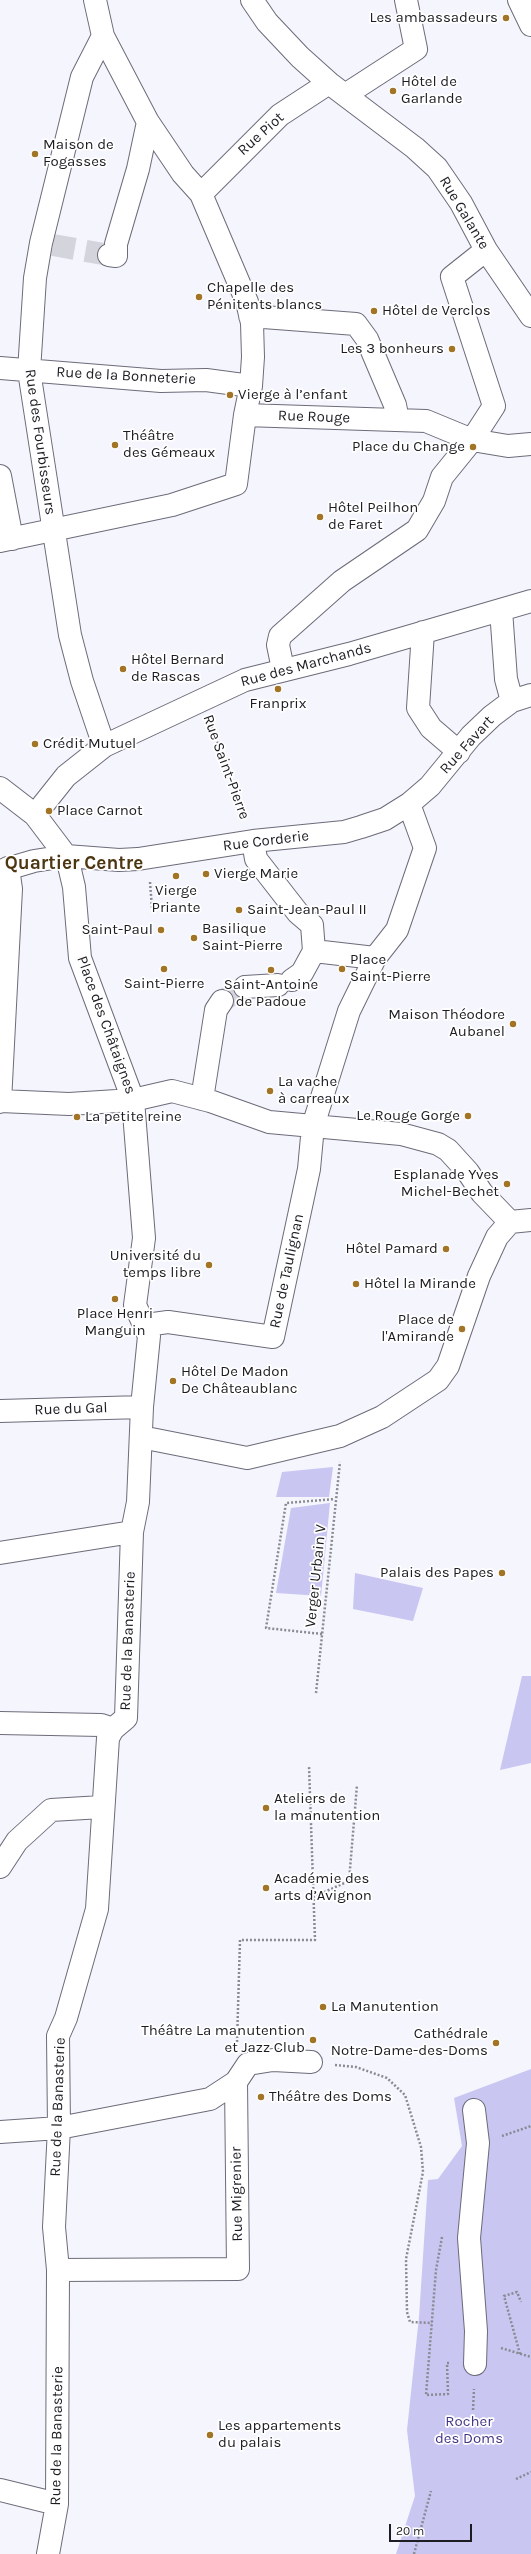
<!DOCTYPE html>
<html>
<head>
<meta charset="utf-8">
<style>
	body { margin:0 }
	#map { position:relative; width:531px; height:2554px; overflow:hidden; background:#f5f5fe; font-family:Karla,sans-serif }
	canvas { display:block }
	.scale { position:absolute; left:389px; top:2524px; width:83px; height:18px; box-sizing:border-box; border:2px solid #1c1c22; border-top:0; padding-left:5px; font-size:12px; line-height:14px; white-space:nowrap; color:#1c1c22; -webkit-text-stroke:3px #fff; paint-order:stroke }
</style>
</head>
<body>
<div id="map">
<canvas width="531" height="2554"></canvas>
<div class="scale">20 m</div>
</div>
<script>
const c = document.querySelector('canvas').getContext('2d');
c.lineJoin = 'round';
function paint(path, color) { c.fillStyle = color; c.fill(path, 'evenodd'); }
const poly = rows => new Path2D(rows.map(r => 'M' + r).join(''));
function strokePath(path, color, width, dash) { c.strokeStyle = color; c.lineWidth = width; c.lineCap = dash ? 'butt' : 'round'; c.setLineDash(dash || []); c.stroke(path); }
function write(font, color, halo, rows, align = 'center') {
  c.font = font + ' Karla,sans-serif'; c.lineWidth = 3.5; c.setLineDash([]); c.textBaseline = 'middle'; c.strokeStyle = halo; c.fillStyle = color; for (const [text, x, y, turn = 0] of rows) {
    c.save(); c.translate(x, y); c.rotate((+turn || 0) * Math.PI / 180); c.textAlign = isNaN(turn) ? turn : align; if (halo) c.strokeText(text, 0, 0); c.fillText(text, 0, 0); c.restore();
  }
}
const green = poly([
	[333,1467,329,1497,276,1497,282,1472],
	[330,1503,321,1596,276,1593,291,1508],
	[355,1573,423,1588,413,1621,353,1609],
	[522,1676,531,1676,531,1763,500,1770],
	[531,2069,531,2554,396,2554,415,2496,407,2430,419,2317,428,2180,438,2179,462,2146,454,2098]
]);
const minorTunnel = poly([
	[53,245,109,255],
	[222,1001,245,987]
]);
const path = poly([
	[210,723,245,816],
	[150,882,152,908],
	[322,1634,266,1628,286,1503,335,1499],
	[316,1693,340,1462],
	[313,1897,349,1881,357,1785],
	[237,2042,240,1940,315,1940,309,1766],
	[335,2065,356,2067,387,2078,405,2095,421,2147,423,2172,406,2259,407,2312,410,2322,432,2323],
	[502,2136,531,2126],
	[442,2237,436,2270,426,2395,448,2394,447,2363,450,2363],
	[501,2348,531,2357],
	[520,2354,504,2296,517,2292,521,2302],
	[473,2410,474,2389],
	[516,2479,531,2472],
	[414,2554,431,2491]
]);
const minor = poly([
	[95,0,103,36,82,77,41,243,35,278,29,371,70,635,82,681,104,746],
	[252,0,267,22,300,57,329,83,415,148,437,168,461,203,486,250,531,316],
	[519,0,531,25],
	[103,36,148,122,183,174,201,194,247,302,252,323,253,357,251,386,245,415,426,421,472,440,508,446,531,444],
	[345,95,416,49,406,0],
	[201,194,280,115,329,83],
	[109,255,116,256,116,244,138,169,148,122],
	[250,316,356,324,367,339,395,405,398,420],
	[0,368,161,381,206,380,251,386],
	[0,476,12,539],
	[0,541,172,505,236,484,245,415],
	[501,610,506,679,512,701],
	[423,632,418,708,431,728,459,752],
	[283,669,278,645,280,636,342,581,417,530,434,501,442,477,472,440,494,406,452,277,486,250],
	[0,788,35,815,66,856,70,870,74,887,80,958,133,1100,144,1238,135,1305,149,1336,142,1407,138,1502,132,1532,126,1718,113,1729,108,1738,97,1909,66,2018,58,2036,59,2128,54,2227,58,2270,57,2504,48,2554],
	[35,815,66,776,104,746,245,680,349,654,531,601],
	[253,841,256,859,298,913,312,925,314,951,375,958],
	[0,871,34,861,66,856,119,860,138,859,253,841,344,832,361,827,385,819,409,804,430,786,471,736,492,716,512,701,531,695],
	[292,980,302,973,314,951],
	[245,987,278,985],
	[202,1099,216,1010,222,1001],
	[0,1101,69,1104,133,1100,172,1091,210,1101,269,1122,401,1134,438,1144,448,1150,468,1172,482,1193,510,1222],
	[0,1102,11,889,8,868],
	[510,1222,531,1220],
	[146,1325,168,1322,273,1337,309,1169,313,1126,349,1011,375,958,397,930,425,848,409,804],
	[0,1411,142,1407],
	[141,1437,247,1458,340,1436,382,1417,438,1380,448,1366,479,1276,497,1237,510,1222],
	[0,1553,132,1532],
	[0,1723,101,1725,113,1729],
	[0,1867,17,1841,51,1810,102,1807],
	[474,2110,478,2143,469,2238,476,2331,475,2364],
	[0,2132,59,2128,210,2099,236,2082,248,2064,273,2060,311,2062],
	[58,2270,238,2269,236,2082],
	[0,2490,57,2504]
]);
const markers = [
	[506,18,4,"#a27526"],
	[393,91,4,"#a27526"],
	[35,154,4,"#a27526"],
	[199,297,4,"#a27526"],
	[374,311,4,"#a27526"],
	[452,349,4,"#a27526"],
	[230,395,4,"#a27526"],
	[115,445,4,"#a27526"],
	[473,447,4,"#a27526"],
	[320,517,4,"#a27526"],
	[123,669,4,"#a27526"],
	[278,689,4,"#a27526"],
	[35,744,4,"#a27526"],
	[49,811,4,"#a27526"],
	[206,874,4,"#a27526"],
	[176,876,4,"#a27526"],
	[239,910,4,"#a27526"],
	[161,930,4,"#a27526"],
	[194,938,4,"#a27526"],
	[164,969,4,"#a27526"],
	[342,969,4,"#a27526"],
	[271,970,4,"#a27526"],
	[513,1024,4,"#a27526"],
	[270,1091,4,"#a27526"],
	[468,1116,4,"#a27526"],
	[77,1117,4,"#a27526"],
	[507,1184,4,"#a27526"],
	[446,1249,4,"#a27526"],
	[209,1265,4,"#a27526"],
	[356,1284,4,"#a27526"],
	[115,1299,4,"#a27526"],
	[462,1329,4,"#a27526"],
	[173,1381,4,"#a27526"],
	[502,1573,4,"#a27526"],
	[266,1808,4,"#a27526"],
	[266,1888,4,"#a27526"],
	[323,2007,4,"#a27526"],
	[313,2040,4,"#a27526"],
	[496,2043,4,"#a27526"],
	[261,2097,4,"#a27526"],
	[210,2435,4,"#a27526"]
];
const poiNames = [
	["Les ambassadeurs",498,18,"right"],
	["Hôtel de",401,82],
	["Garlande",401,99],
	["Maison de",43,145],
	["Fogasses",43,162],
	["Chapelle des",207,288],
	["Pénitents blancs",207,305],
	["Hôtel de Verclos",382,311],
	["Les 3 bonheurs",444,349,"right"],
	["Vierge à l’enfant",238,395],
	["Théâtre",123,436],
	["des Gémeaux",123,453],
	["Place du Change",465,447,"right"],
	["Hôtel Peilhon",328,508],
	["de Faret",328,525],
	["Hôtel Bernard",131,660],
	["de Rascas",131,677],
	["Franprix",278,704,"center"],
	["Crédit Mutuel",43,744],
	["Place Carnot",57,811],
	["Vierge Marie",214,874],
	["Vierge",176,891,"center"],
	["Priante",176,908,"center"],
	["Saint-Jean-Paul II",247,910],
	["Basilique",202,929],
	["Saint-Pierre",202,946],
	["Saint-Paul",153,930,"right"],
	["Place",350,960],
	["Saint-Pierre",350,977],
	["Saint-Pierre",164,984,"center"],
	["Saint-Antoine",271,985,"center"],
	["de Padoue",271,1002,"center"],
	["Maison Théodore",505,1015,"right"],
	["Aubanel",505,1032,"right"],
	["La vache",278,1082],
	["à carreaux",278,1099],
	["Le Rouge Gorge",460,1116,"right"],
	["La petite reine",85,1117],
	["Esplanade Yves",499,1175,"right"],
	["Michel-Bechet",499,1192,"right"],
	["Hôtel Pamard",438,1249,"right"],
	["Université du",201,1256,"right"],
	["temps libre",201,1273,"right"],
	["Hôtel la Mirande",364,1284],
	["Place Henri",115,1314,"center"],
	["Manguin",115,1331,"center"],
	["Place de",454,1320,"right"],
	["l'Amirande",454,1337,"right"],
	["Hôtel De Madon",181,1372],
	["De Châteaublanc",181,1389],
	["Palais des Papes",494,1573,"right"],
	["Ateliers de",274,1799],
	["la manutention",274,1816],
	["Académie des",274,1879],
	["arts d’Avignon",274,1896],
	["La Manutention",331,2007],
	["Théâtre La manutention",305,2031,"right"],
	["et Jazz Club",305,2048,"right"],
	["Cathédrale",488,2034,"right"],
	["Notre-Dame-des-Doms",488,2051,"right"],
	["Théâtre des Doms",269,2097],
	["Les appartements",218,2426],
	["du palais",218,2443]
];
const streetNames = [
	["Rue Piot",261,134,-42],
	["Rue Galante",464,213,59],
	["Rue de la Bonneterie",126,376,3],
	["Rue Rouge",314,417,2],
	["Rue des Fourbisseurs",40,442,82],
	["Rue des Marchands",306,665,-15],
	["Rue Favart",467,745,-48],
	["Rue Saint-Pierre",226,767,70],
	["Rue Corderie",266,841,-7],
	["Place des Châtaignes",106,1025,70],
	["Rue de Taulignan",287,1271,-78],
	["Rue du Gal",71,1409,-2],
	["Verger Urbain V",316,1576,-84],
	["Rue de la Banasterie",128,1641,-88],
	["Rue de la Banasterie",58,2107,-88],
	["Rue Migrenier",237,2194,-91],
	["Rue de la Banasterie",57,2436,-89]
];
const parkNames = [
	["Rocher",469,2422],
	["des Doms",469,2439]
];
const districtNames = [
	["Quartier Centre",74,864]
];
paint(green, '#c9c6f2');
strokePath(minorTunnel, '#d4d4dd', 22, [22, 11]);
strokePath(minor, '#6c6b79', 24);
strokePath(path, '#8a8a92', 2.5, [2, 2]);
strokePath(minor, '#fff', 22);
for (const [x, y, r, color] of markers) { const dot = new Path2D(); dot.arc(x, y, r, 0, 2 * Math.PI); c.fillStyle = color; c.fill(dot); strokePath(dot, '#fff', 1.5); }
write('15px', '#1c1c22', '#fff', poiNames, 'left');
write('15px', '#1c1c22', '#fff', streetNames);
write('15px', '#443686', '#fff', parkNames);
write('bold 19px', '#4d3713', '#fff', districtNames);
</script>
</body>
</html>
